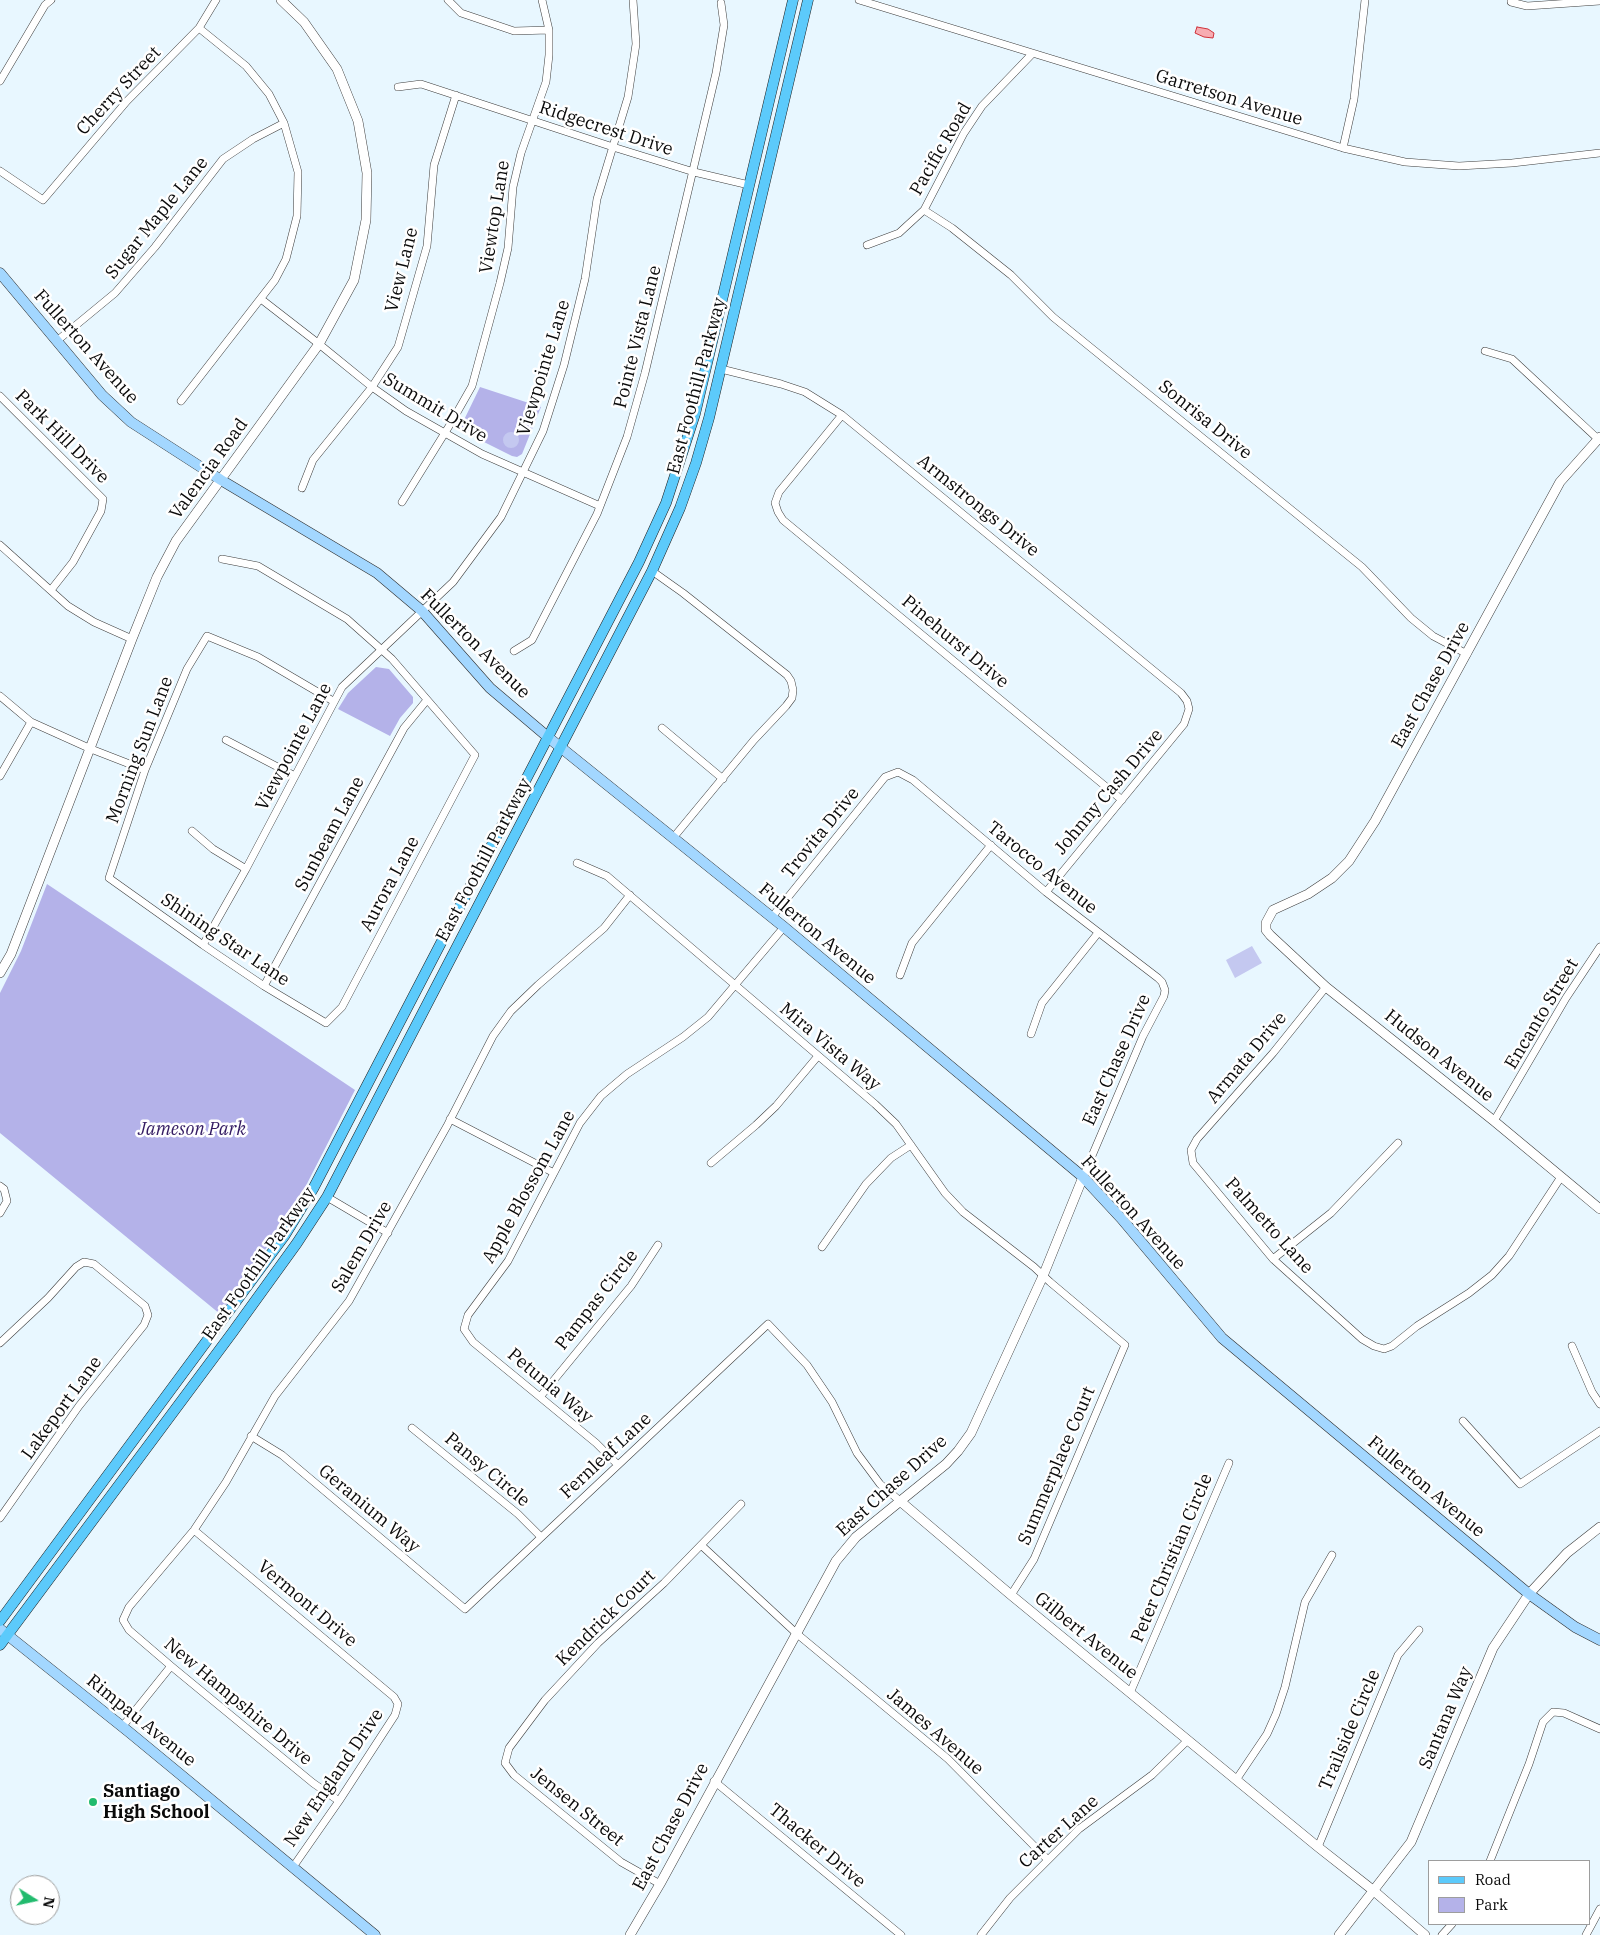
<!DOCTYPE html>
<html>
<head>
<meta charset="utf-8">
<style>
	body { margin:0 }
	#map { position:relative; width:1600px; height:1935px; overflow:hidden; background:#e8f7ff; font-family:"IBM Plex Serif",serif }
	canvas { display:block }
	.legend { position:absolute; left:1428px; top:1860px; width:162px; height:65px; box-sizing:border-box; background:#fff; border:1px solid #9d9d9d; margin:0; padding:6px 9px; list-style:none; font-size:15px; color:#0a0a0a }
	.legend li { display:flex; align-items:center; gap:10px; height:25px }
	.legend b { width:25px; border:1px solid #9d9d9d }
	.north { position:absolute; left:10px; top:1875px; width:50px; height:50px; box-sizing:border-box; background:#fff; border:1px solid #9d9d9d; border-radius:50%; rotate:100deg; font-size:14px; font-weight:700; line-height:20px; text-align:center; color:#0a0a0a }
	.north::after { content:''; display:block; margin:auto; width:18px; height:22px; background:#22bb6e; clip-path:polygon(50% 0,100% 100%,50% 72%,0 100%) }
</style>
</head>
<body>
<div id="map">
<canvas width="1600" height="1935"></canvas>
<ul class="legend">
<li><b style="height:6px;background:#5ccafb"></b>Road</li>
<li><b style="height:14px;background:#b4b2e9"></b>Park</li>
</ul>
<div class="north">N</div>
</div>
<script>
const c = document.querySelector('canvas').getContext('2d');
c.lineJoin = 'round';
function paint(path, color) { c.fillStyle = color; c.fill(path, 'evenodd'); }
const poly = rows => new Path2D(rows.map(r => 'M' + r).join(''));
function strokePath(path, color, width, dash) { c.strokeStyle = color; c.lineWidth = width; c.lineCap = dash ? 'butt' : 'round'; c.setLineDash(dash || []); c.stroke(path); }
function write(font, color, halo, rows, align = 'center') {
  c.font = font + ' "IBM Plex Serif",serif'; c.lineWidth = 5; c.setLineDash([]); c.textBaseline = 'middle'; c.strokeStyle = halo; c.fillStyle = color; for (const [text, x, y, turn = 0] of rows) {
    c.save(); c.translate(x, y); c.rotate((+turn || 0) * Math.PI / 180); c.textAlign = isNaN(turn) ? turn : align; if (halo) c.strokeText(text, 0, 0); c.fillText(text, 0, 0); c.restore();
  }
}
const green = poly([
	[480,387,541,407,522,454,517,457,512,456,466,433,463,429,461,426,463,422],
	[376,667,389,669,413,697,413,703,400,718,390,736,338,709,348,693],
	[47,884,355,1090,295,1207,220,1314,0,1133,0,993,21,951]
]);
const pitch = poly([
	'503 440a8 8 0 1 1 16 0a8 8 0 1 1-16 0Z',
	[1252,946,1262,963,1235,978,1226,960]
]);
const water = poly([
	[1197,27,1208,29,1214,33,1213,38,1204,37,1195,33,1197,27]
]);
const minor = poly([
	[448,0,461,13,514,31,549,30],
	[859,0,1343,148,1405,162,1459,166,1512,163,1600,153],
	[1511,0,1511,2,1527,6,1600,1],
	[0,81,45,5,51,0],
	[398,87,421,84,613,147,694,172,749,185],
	[1343,148,1354,99,1365,0],
	[0,171,43,200,127,101,199,28,216,0],
	[924,210,952,228,1011,275,1053,317,1362,567,1411,618,1433,636,1467,654],
	[867,245,899,233,924,210,964,133,982,106,1032,54],
	[261,299,319,344,372,387,406,411,482,454,600,506],
	[58,340,115,293,155,247,223,159,253,139,284,123],
	[1485,351,1512,359,1598,439],
	[721,369,781,384,805,392,842,415,1181,693,1187,701,1189,709,1184,724,1046,892],
	[0,396,103,499,101,511,73,562,51,590],
	[181,401,275,280,286,259,297,216,298,172,284,123,269,94,246,66,199,28],
	[842,415,779,492,775,503,778,512,783,520,1122,800],
	[302,488,313,460,372,387,398,347,427,246,434,165,456,95],
	[402,502,451,423,472,386,500,283,508,248,513,187,521,153,546,82,549,55,549,30,542,0],
	[0,545,68,606,94,622,132,639],
	[222,559,258,566,347,619,392,659,475,755,342,1007,326,1023,264,986,203,945,109,878,145,770,187,669,207,636,258,657,333,701],
	[652,571,683,593,787,675,791,681,793,690,792,698,786,706,754,740,673,838],
	[514,651,532,640,597,514,627,437,645,373,716,73,724,25,721,3],
	[0,696,31,722,91,749,145,770],
	[662,728,723,779],
	[226,740,295,776],
	[0,776,31,722],
	[192,831,213,849,246,869],
	[577,863,607,876,875,1104,896,1124,945,1193,963,1212,1034,1267,1050,1282,1125,1345,1034,1559,1011,1595],
	[772,917,885,777,898,772,913,780,1046,892,1158,978,1162,982,1165,990,1164,996,1143,1036,1083,1177],
	[203,945,246,869,342,687,453,582,501,517,543,431,564,365,585,279,597,199,628,97,636,44,633,0],
	[900,975,912,943,991,845],
	[264,986,404,728,427,700],
	[1326,987,1273,1053,1197,1139,1191,1150,1193,1163,1273,1259,1362,1339,1374,1346,1384,1349,1392,1346,1417,1326,1469,1293,1492,1275,1509,1256,1561,1177],
	[1031,1034,1042,1003,1098,933],
	[450,1119,554,1173],
	[1494,1121,1566,998,1600,947],
	[711,1163,756,1125,776,1106,818,1056],
	[0,1186,4,1189,7,1201,0,1213],
	[327,1197,388,1233],
	[822,1247,866,1184,891,1158,911,1145],
	[1273,1259,1331,1213,1398,1143],
	[0,1343,48,1298,76,1267,84,1262,94,1264,145,1306,148,1315,144,1325,79,1406,0,1518],
	[1572,1346,1592,1392,1600,1404],
	[540,1397,631,1286,658,1245],
	[1463,1421,1520,1484,1600,1431],
	[412,1428,518,1514,541,1537],
	[251,1436,282,1455,465,1609,768,1324,807,1365,832,1402,857,1453,880,1484,900,1501],
	[618,1465,596,1443,473,1342,464,1329,468,1315,508,1261,580,1123,601,1096,627,1074,683,1037,708,1017,784,927],
	[194,1530,394,1697,398,1704,395,1715,339,1801,293,1867],
	[701,1545,796,1633,948,1759,1048,1860],
	[1130,1693,1229,1463],
	[122,1727,171,1666],
	[1236,1780,1267,1734,1276,1714,1285,1687,1305,1602,1332,1555],
	[714,1781,901,1935],
	[339,1801,313,1783,171,1666,129,1630,123,1620,129,1607,194,1530,226,1482,275,1396,349,1301,447,1126,493,1036,511,1011,538,985,604,928,630,895],
	[1318,1847,1398,1655,1419,1630],
	[1490,1861,1529,1764,1543,1722,1553,1712,1564,1713,1600,1729],
	[660,1884,621,1862,514,1775,505,1763,509,1748,545,1700,598,1643,664,1583,741,1504],
	[981,1935,1010,1898,1079,1829,1152,1775,1188,1740],
	[1442,1935,1452,1924],
	[1586,1935,1600,1909]
]);
const tertiary = poly([
	[1600,437,1560,482,1375,821,1349,861,1332,878,1308,894,1273,910,1266,923,1266,930,1270,935,1326,987,1494,1121,1600,1209],
	[0,973,11,954,132,639,157,577,176,541,319,344,354,280,366,220,367,173,358,121,337,69,304,22,281,0],
	[900,1501,1011,1595,1318,1847,1374,1891,1425,1935],
	[630,1935,660,1884,836,1561,856,1537,946,1464,958,1451,971,1433,1043,1276,1083,1177],
	[1339,1935,1411,1842,1493,1648,1529,1594,1567,1553,1600,1527]
]);
const secondary = poly([
	[0,273,102,395,131,422,221,480,377,573,422,611,490,688,549,738,784,927,1083,1177,1121,1218,1222,1338,1529,1594,1575,1627,1600,1640],
	[0,1629,129,1732,375,1935]
]);
const primary = poly([
	[0,1621,285,1235,313,1189,639,562,666,503,695,414,793,0],
	[0,1645,232,1333,297,1243,327,1197,652,571,680,508,696,463,709,418,808,0]
]);
const markers = [
	[93,1802,5,"#22bb6e"]
];
const streetNames = [
	["Cherry Street",119,91,-47],
	["Garretson Avenue",1229,98,17],
	["Ridgecrest Drive",606,129,18],
	["Pacific Road",941,149,-60],
	["Viewtop Lane",495,217,-81],
	["Sugar Maple Lane",157,218,-51],
	["View Lane",402,270,-76],
	["Pointe Vista Lane",638,337,-76],
	["Fullerton Avenue",86,347,48],
	["Viewpointe Lane",544,368,-73],
	["East Foothill Parkway",697,386,-75],
	["Summit Drive",435,408,31],
	["Sonrisa Drive",1205,420,39],
	["Park Hill Drive",62,437,45],
	["Valencia Road",209,469,-54],
	["Armstrongs Drive",978,506,39],
	["Pinehurst Drive",955,642,40],
	["Fullerton Avenue",475,644,45],
	["East Chase Drive",1431,685,-61],
	["Viewpointe Lane",294,747,-62],
	["Morning Sun Lane",140,750,-69],
	["Johnny Cash Drive",1109,792,-50],
	["Trovita Drive",821,833,-51],
	["Sunbeam Lane",330,834,-62],
	["East Foothill Parkway",484,860,-62],
	["Tarocco Avenue",1042,868,39],
	["Aurora Lane",390,884,-62],
	["Fullerton Avenue",817,934,40],
	["Shining Star Lane",225,940,34],
	["Encanto Street",1542,1014,-59],
	["Mira Vista Way",830,1047,40],
	["Hudson Avenue",1439,1056,39],
	["Armata Drive",1247,1058,-50],
	["East Chase Drive",1117,1060,-66],
	["Apple Blossom Lane",529,1187,-61],
	["Fullerton Avenue",1133,1213,48],
	["Palmetto Lane",1269,1226,48],
	["Salem Drive",362,1247,-60],
	["East Foothill Parkway",259,1264,-55],
	["Pampas Circle",597,1300,-52],
	["Petunia Way",550,1386,40],
	["Lakeport Lane",62,1408,-54],
	["Fernleaf Lane",606,1456,-43],
	["Summerplace Court",1057,1466,-67],
	["Pansy Circle",487,1470,40],
	["East Chase Drive",892,1486,-42],
	["Fullerton Avenue",1426,1487,40],
	["Geranium Way",369,1509,40],
	["Peter Christian Circle",1172,1558,-67],
	["Vermont Drive",307,1604,40],
	["Kendrick Court",606,1618,-44],
	["Gilbert Avenue",1086,1636,39],
	["New Hampshire Drive",238,1702,40],
	["Santana Way",1446,1718,-67],
	["Rimpau Avenue",141,1721,39],
	["Trailside Circle",1350,1730,-67],
	["James Avenue",935,1732,41],
	["New England Drive",334,1778,-56],
	["Jensen Street",577,1807,39],
	["East Chase Drive",671,1827,-62],
	["Carter Lane",1059,1832,-42],
	["Thacker Drive",817,1846,40]
];
const parkNames = [
	["Jameson Park",192,1130]
];
const poiNames = [
	["Santiago",103,1792],
	["High School",103,1813]
];
paint(green, '#b4b2e9');
paint(pitch, '#c4c8f0');
paint(water, '#f7acb2');
strokePath(water, '#cf323a', 1);
strokePath(minor, '#3d3d3d', 8);
strokePath(tertiary, '#3d3d3d', 10);
strokePath(secondary, '#2c2c2c', 11);
strokePath(primary, '#1b1b1b', 11);
strokePath(minor, '#fff', 7);
strokePath(tertiary, '#fff', 9);
strokePath(secondary, '#a3d7ff', 10);
strokePath(primary, '#5ccafb', 10);
for (const [x, y, r, color] of markers) { const dot = new Path2D(); dot.arc(x, y, r, 0, 2 * Math.PI); c.fillStyle = color; c.fill(dot); strokePath(dot, '#fff', 2); }
write('18px', '#0a0a0a', '#fff', streetNames);
write('italic 18px', '#331b62', '#fff', parkNames);
write('bold 18px', '#0a0a0a', '#fff', poiNames, 'left');
</script>
</body>
</html>
